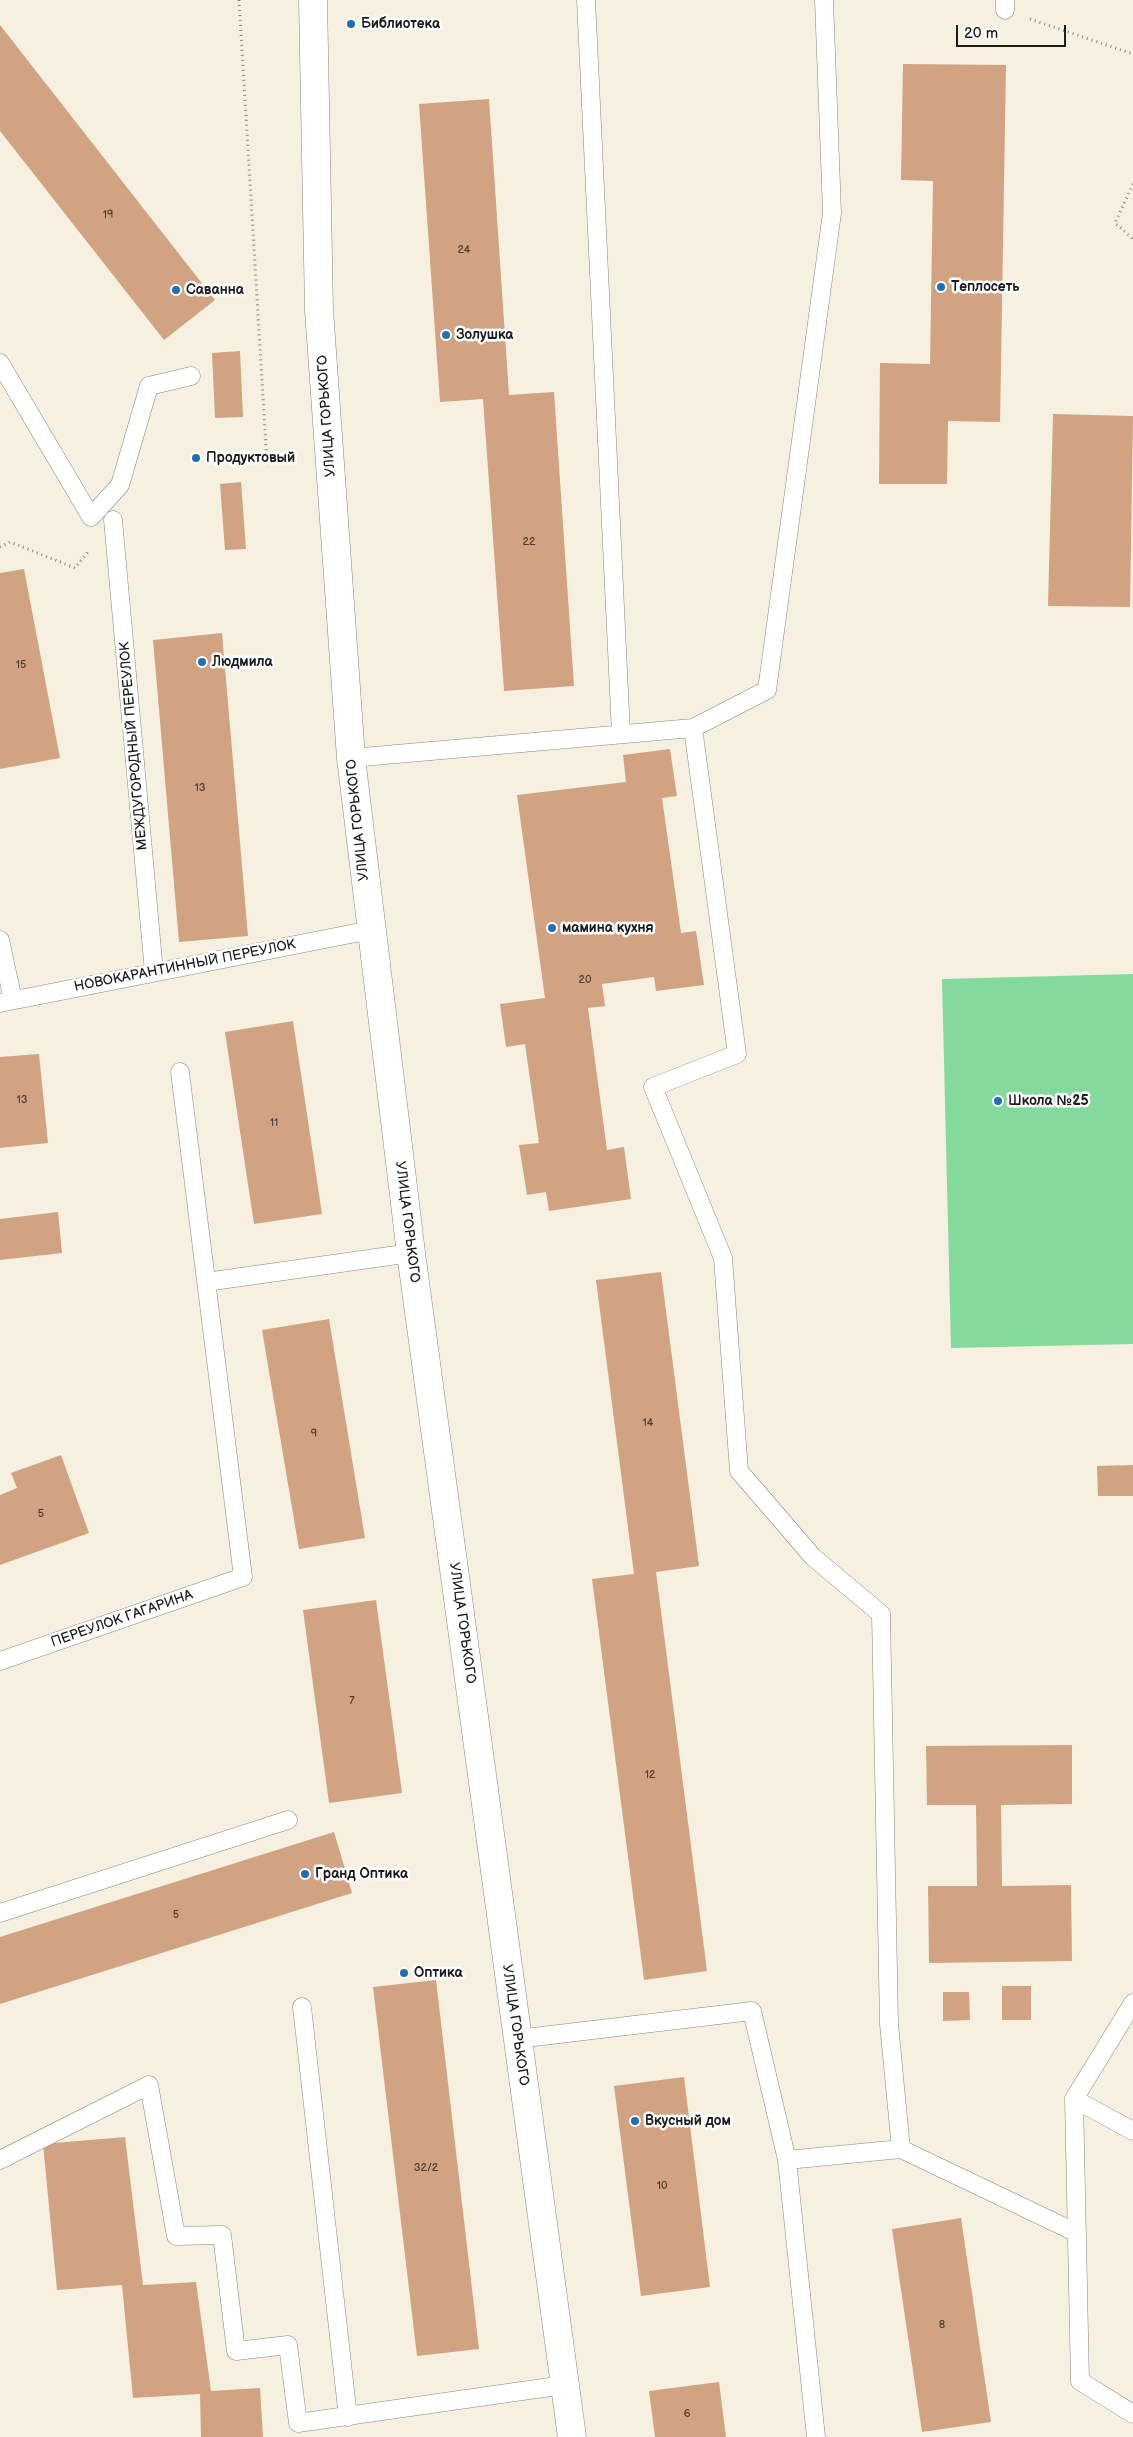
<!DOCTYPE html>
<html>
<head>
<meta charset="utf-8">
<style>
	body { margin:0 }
	#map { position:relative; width:1133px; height:2437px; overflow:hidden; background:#f5f0e0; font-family:"Balsamiq Sans",sans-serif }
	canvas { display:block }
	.scale { position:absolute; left:956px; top:25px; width:110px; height:22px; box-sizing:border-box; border:2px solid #1c1c1c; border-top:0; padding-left:6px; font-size:15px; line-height:18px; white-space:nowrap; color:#1c1c1c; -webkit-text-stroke:4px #fff; paint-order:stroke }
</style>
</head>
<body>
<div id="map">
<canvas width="1133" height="2437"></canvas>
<div class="scale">20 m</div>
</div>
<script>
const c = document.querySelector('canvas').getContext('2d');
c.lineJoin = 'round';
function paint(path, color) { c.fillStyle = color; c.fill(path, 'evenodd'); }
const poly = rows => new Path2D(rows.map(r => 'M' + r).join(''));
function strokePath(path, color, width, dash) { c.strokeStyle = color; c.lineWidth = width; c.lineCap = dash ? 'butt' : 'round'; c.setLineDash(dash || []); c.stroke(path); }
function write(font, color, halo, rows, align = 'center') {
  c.font = font + ' "Balsamiq Sans",sans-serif'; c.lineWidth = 5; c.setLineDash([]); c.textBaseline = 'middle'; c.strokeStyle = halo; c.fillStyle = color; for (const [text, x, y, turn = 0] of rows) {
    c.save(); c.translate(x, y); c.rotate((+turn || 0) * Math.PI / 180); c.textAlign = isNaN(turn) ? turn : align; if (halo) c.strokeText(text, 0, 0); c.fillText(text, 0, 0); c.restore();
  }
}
const green = poly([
	[1133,974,1133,1344,951,1348,942,979]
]);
const building = poly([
	[0,25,215,300,164,340,0,131],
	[903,64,1006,65,1000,422,948,421,947,484,879,484,880,363,930,364,933,181,901,180],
	[489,99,509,395,554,392,574,686,504,691,483,399,440,402,419,104],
	[240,351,243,417,215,418,212,353],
	[1053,414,1133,416,1130,607,1048,606],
	[241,482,246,549,225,550,220,484],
	[24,569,60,758,0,769,0,573],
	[222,633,248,936,179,942,153,640],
	[670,749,677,796,662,798,681,933,696,931,704,985,656,991,654,977,602,984,605,1006,588,1008,607,1150,624,1147,631,1199,549,1211,546,1192,527,1195,519,1145,539,1143,525,1044,506,1047,500,1004,545,998,517,795,626,782,623,755],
	[293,1021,322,1214,254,1224,225,1032],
	[39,1054,48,1143,0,1148,0,1057],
	[58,1212,62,1253,0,1260,0,1219],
	[661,1272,699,1566,656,1572,707,1971,644,1980,592,1579,634,1574,596,1280],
	[329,1319,365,1538,299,1549,262,1330],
	[61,1455,89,1533,0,1565,0,1495,17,1488,11,1473],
	[1133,1465,1133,1496,1098,1496,1097,1466],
	[376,1600,402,1793,329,1803,303,1610],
	[1072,1745,1072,1804,1001,1805,1002,1886,1071,1885,1072,1961,929,1963,928,1886,977,1886,976,1805,927,1805,926,1746],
	[334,1832,352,1893,0,2004,0,1937],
	[436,1980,479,2349,417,2356,373,1987],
	[1002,1986,1031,1986,1031,2020,1002,2020],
	[943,1992,969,1992,970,2020,943,2021],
	[684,2077,710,2287,641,2296,614,2086],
	[125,2137,143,2285,196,2282,211,2391,260,2388,263,2437,201,2437,200,2394,133,2398,122,2285,57,2290,43,2144],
	[961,2218,991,2422,922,2432,892,2229],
	[719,2382,726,2437,655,2437,649,2391]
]);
const path = poly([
	[239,0,267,463],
	[1030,19,1133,54],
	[1133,184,1115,223,1133,239],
	[0,547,10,542,75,568,88,552]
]);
const lane = poly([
	[586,0,621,733],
	[1005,10,1005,0],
	[0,363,91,517,120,485,149,386,191,376],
	[113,520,154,972],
	[351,758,693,728,767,690,832,213,824,0],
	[0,940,13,1000],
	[0,1003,371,930],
	[206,1282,411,1253],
	[0,1661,243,1577,180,1072],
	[0,1913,288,1820],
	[1133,2003,1074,2099,1133,2131],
	[302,2007,348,2417],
	[517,2039,752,2011,787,2160,901,2149,889,2024,881,1614,813,1557,739,1471,723,1258,653,1087,737,1054,693,728],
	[1074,2099,1080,2381,1133,2414],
	[901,2149,1077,2233],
	[0,2160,149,2085,176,2236,222,2235,236,2351,288,2345,298,2423,564,2385],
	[787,2160,816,2437]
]);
const primary = poly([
	[313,0,319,310,351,758,411,1253,572,2437]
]);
const markers = [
	[351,24,5,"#1f6fb2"],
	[941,287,5,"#1f6fb2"],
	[176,290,5,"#1f6fb2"],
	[446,335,5,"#1f6fb2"],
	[196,458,5,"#1f6fb2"],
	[202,662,5,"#1f6fb2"],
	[552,928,5,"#1f6fb2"],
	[998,1101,5,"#1f6fb2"],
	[305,1874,5,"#1f6fb2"],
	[404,1973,5,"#1f6fb2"],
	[635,2121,5,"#1f6fb2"]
];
const numberNames = [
	["19",108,215],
	["24",464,250],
	["22",529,542],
	["15",21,665],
	["13",200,788],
	["20",585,980],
	["13",22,1100],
	["11",274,1123],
	["14",648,1423],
	["9",314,1434],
	["5",41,1514],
	["7",352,1701],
	["12",650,1775],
	["5",176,1915],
	["32/2",426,2168],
	["10",662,2186],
	["8",942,2325],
	["6",687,2414]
];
const poiNames = [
	["Библиотека",361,24],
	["Теплосеть",951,287],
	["Саванна",186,290],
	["Золушка",456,335],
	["Продуктовый",206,458],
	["Людмила",212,662],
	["мамина кухня",562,928],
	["Школа №25",1008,1101],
	["Гранд Оптика",315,1874],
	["Оптика",414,1973],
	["Вкусный дом",645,2121]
];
const streetNames = [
	["УЛИЦА ГОРЬКОГО",327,416,-94],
	["МЕЖДУГОРОДНЫЙ ПЕРЕУЛОК",134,746,-95],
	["УЛИЦА ГОРЬКОГО",358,820,-96],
	["НОВОКАРАНТИННЫЙ ПЕРЕУЛОК",185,966,-11],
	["УЛИЦА ГОРЬКОГО",407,1222,83],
	["ПЕРЕУЛОК ГАГАРИНА",122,1619,-19],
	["УЛИЦА ГОРЬКОГО",462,1623,82],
	["УЛИЦА ГОРЬКОГО",515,2025,82]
];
paint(green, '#84da9d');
paint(building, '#d2a382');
strokePath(lane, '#88867e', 19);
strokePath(primary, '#88867e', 29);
strokePath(path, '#88867e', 3, [1, 4]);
strokePath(lane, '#fff', 18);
strokePath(primary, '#fff', 28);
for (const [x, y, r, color] of markers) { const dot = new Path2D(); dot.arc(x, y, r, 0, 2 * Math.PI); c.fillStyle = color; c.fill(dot); strokePath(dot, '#fff', 2); }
write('11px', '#4a3e36', null, numberNames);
write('bold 14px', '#1c1c1c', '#fff', poiNames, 'left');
write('14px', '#1c1c1c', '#fff', streetNames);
</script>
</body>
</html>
